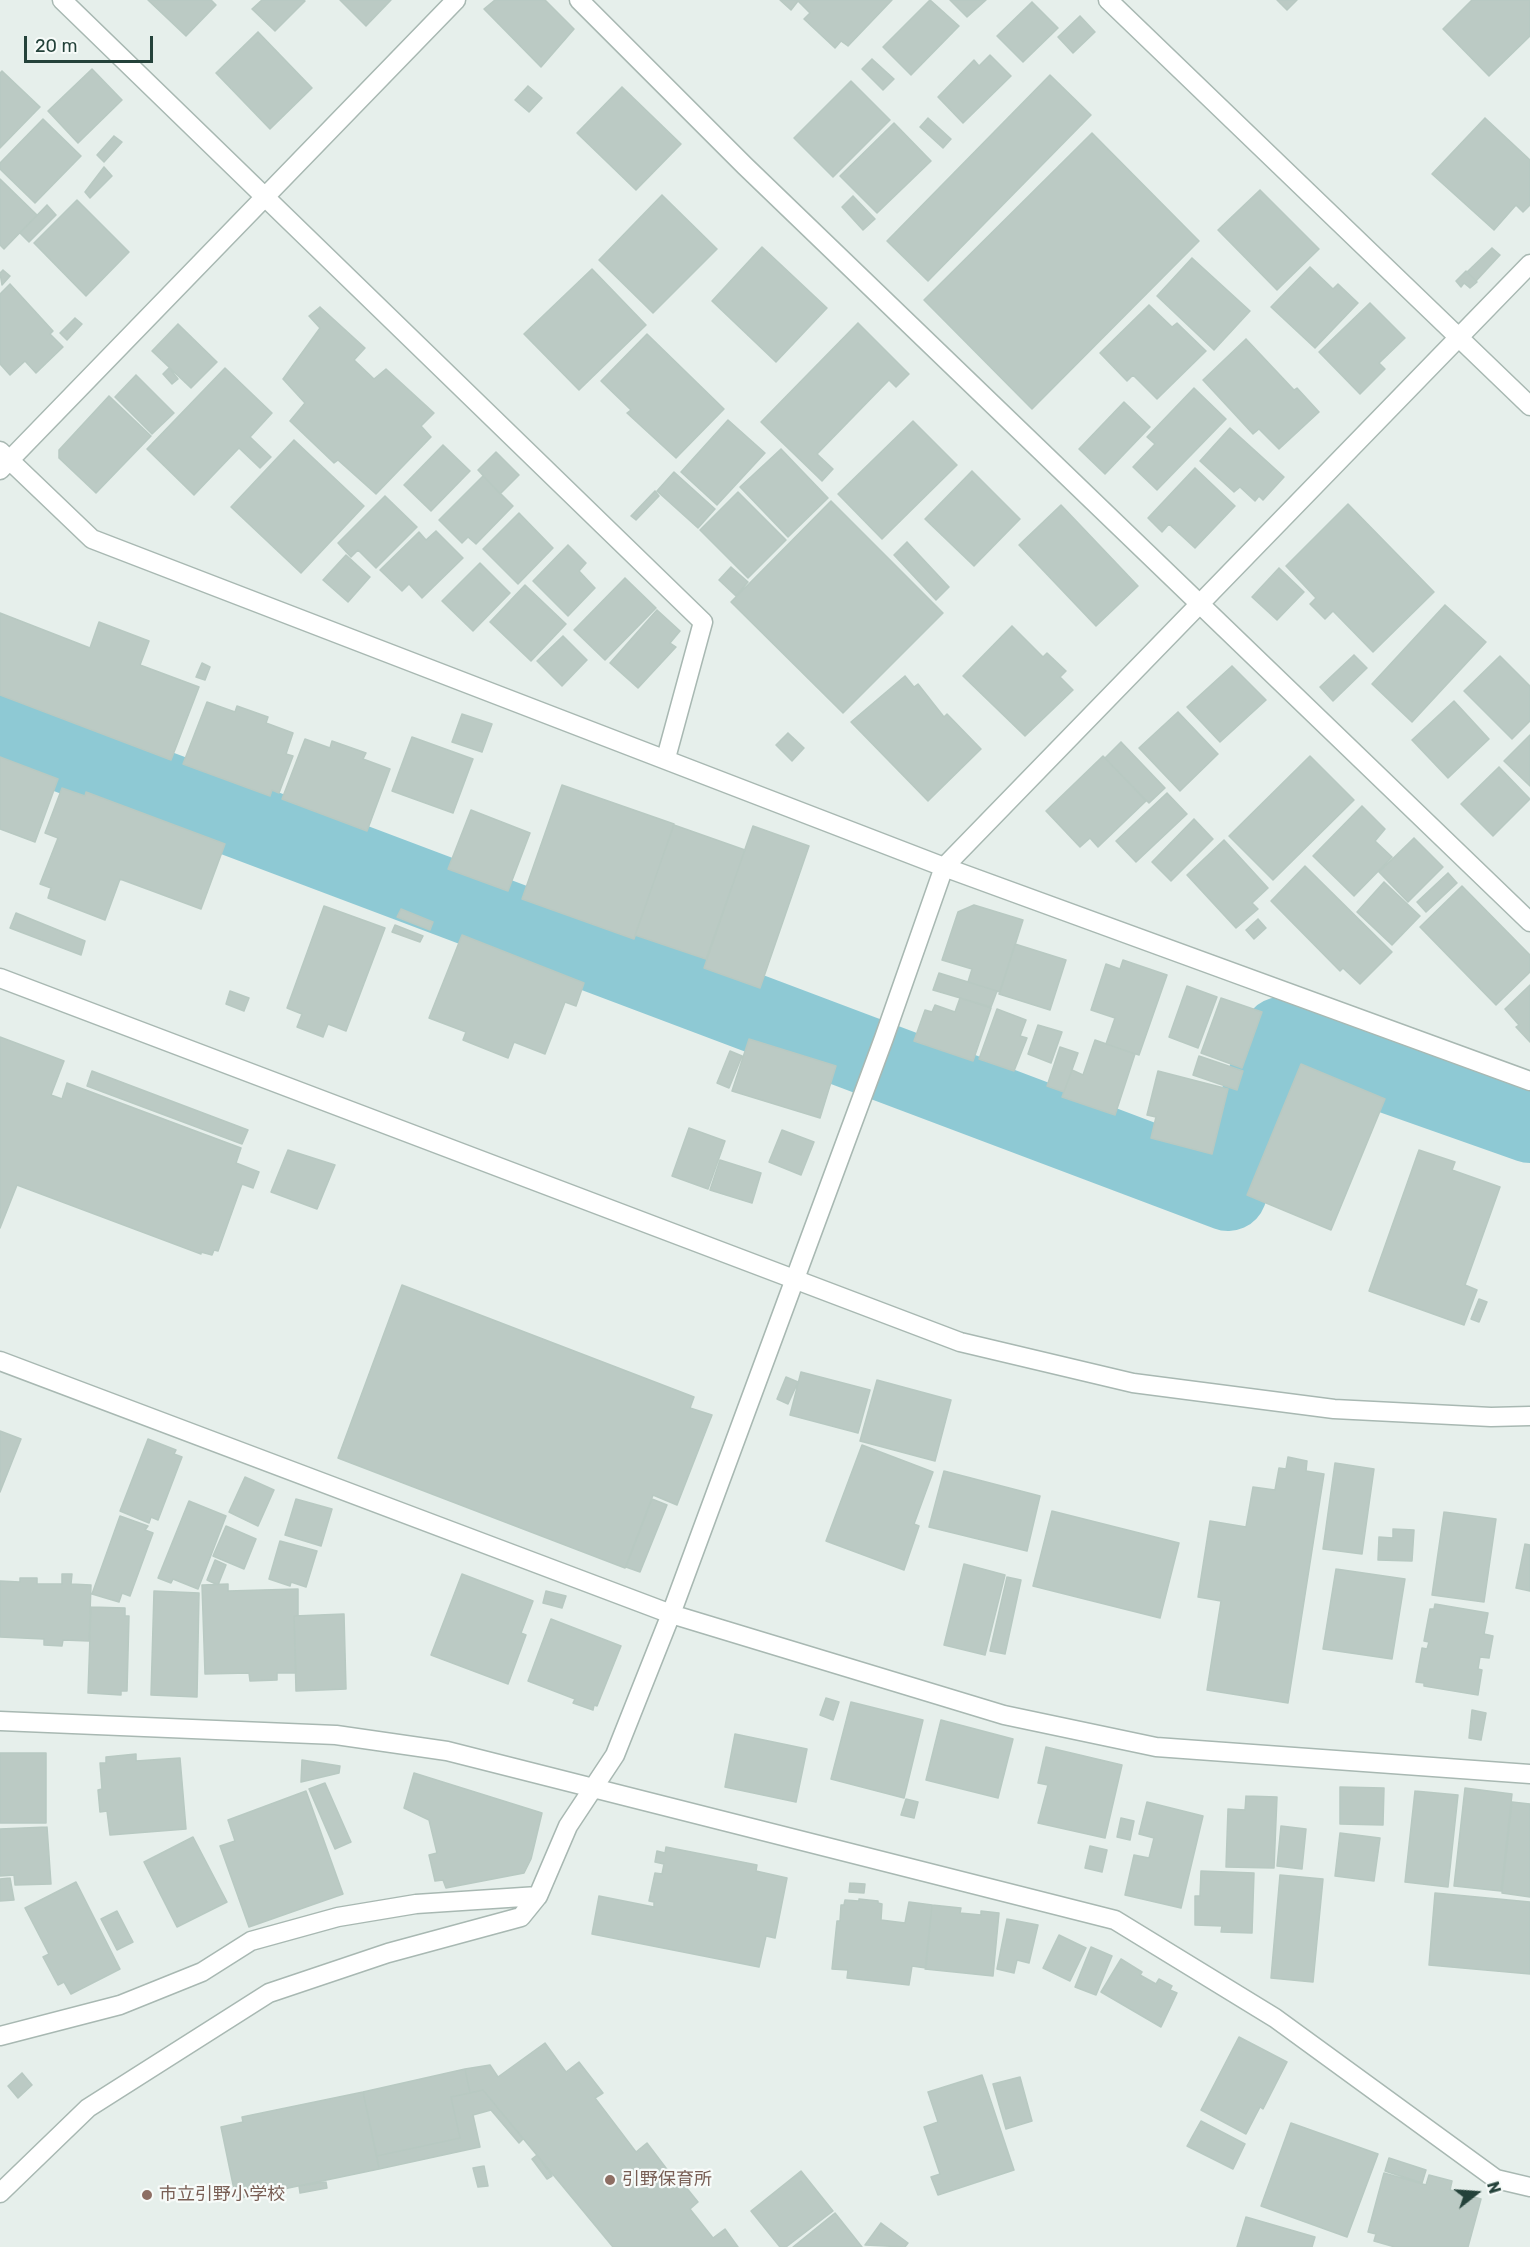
<!DOCTYPE html>
<html>
<head>
<meta charset="utf-8">
<style>
	body { margin:0 }
	#map { position:relative; width:1530px; height:2247px; overflow:hidden; background:#e6efeb; font-family:Rubik,sans-serif }
	canvas { display:block }
	.north { position:absolute; left:1446px; top:2163px; width:60px; height:60px; -webkit-text-stroke:4px #f7fbf9; paint-order:stroke; rotate:73deg; font-size:16px; font-weight:700; line-height:24px; text-align:center; color:#24423a }
	.north::after { content:''; display:block; margin:auto; width:21px; height:27px; background:#24423a; clip-path:polygon(50% 0,100% 100%,50% 72%,0 100%) }
	.scale { position:absolute; left:24px; top:36px; width:129px; height:27px; box-sizing:border-box; border:3px solid #24423a; border-top:0; padding-left:8px; font-size:18px; line-height:21px; white-space:nowrap; color:#24423a; -webkit-text-stroke:4px #f7fbf9; paint-order:stroke }
</style>
</head>
<body>
<div id="map">
<canvas width="1530" height="2247"></canvas>
<div class="north">N</div>
<div class="scale">20 m</div>
</div>
<script>
const c = document.querySelector('canvas').getContext('2d');
c.lineJoin = 'round';
const poly = rows => new Path2D(rows.map(r => 'M' + r).join(''));
function strokePath(path, color, width, dash) { c.strokeStyle = color; c.lineWidth = width; c.lineCap = dash ? 'butt' : 'round'; c.setLineDash(dash || []); c.stroke(path); }
function paint(path, color) { c.fillStyle = color; c.fill(path, 'evenodd'); }
function write(font, color, halo, rows, align = 'center') {
  c.font = font + ' Rubik,"Noto Sans JP",sans-serif'; c.lineWidth = 4.5; c.setLineDash([]); c.textBaseline = 'middle'; c.strokeStyle = halo; c.fillStyle = color; for (const [text, x, y, turn = 0] of rows) {
    c.save(); c.translate(x, y); c.rotate((+turn || 0) * Math.PI / 180); c.textAlign = isNaN(turn) ? turn : align; if (halo) c.strokeText(text, 0, 0); c.fillText(text, 0, 0); c.restore();
  }
}
const river = poly([
	[0,729,1228,1192,1281,1036,1530,1124]
]);
const building = poly([
	[148,0,211,0,216,5,186,36,148,0],
	[262,0,304,0,305,1,275,31,252,9,262,0],
	[340,0,391,0,366,26,340,0],
	[495,0,545,0,574,29,541,67,484,9,495,0],
	[780,0,892,0,848,46,841,41,835,48,804,19,810,13,798,1,791,10,780,0],
	[930,0,959,26,911,75,883,47,930,0],
	[950,0,986,0,967,17,950,0],
	[1277,0,1297,0,1287,10,1277,0],
	[1472,0,1530,0,1530,36,1489,76,1443,29,1472,0],
	[1032,2,1058,28,1023,62,997,36,1032,2],
	[1080,16,1095,32,1073,53,1058,37,1080,16],
	[258,32,312,88,270,129,216,73,258,32],
	[990,55,1011,76,963,123,938,97,974,60,979,66,990,55],
	[872,59,894,79,883,90,862,69,872,59],
	[92,69,122,100,78,143,48,111,92,69],
	[2,71,40,107,0,148,0,73,2,71],
	[1050,75,1091,115,928,281,887,241,1050,75],
	[851,81,890,120,833,177,794,138,851,81],
	[528,86,542,98,529,112,515,100,528,86],
	[622,87,681,144,636,190,577,133,622,87],
	[928,118,951,139,943,148,920,127,928,118],
	[1485,118,1530,160,1530,205,1523,212,1516,205,1494,230,1432,174,1485,118],
	[43,119,81,156,35,203,0,169,0,163,43,119],
	[894,123,931,161,877,213,840,176,894,123],
	[1092,133,1199,241,1032,409,924,300,1092,133],
	[114,136,122,142,104,162,97,155,114,136],
	[104,167,112,176,90,198,85,192,104,167],
	[0,179,37,215,4,249,0,245,0,179],
	[1260,190,1319,249,1277,290,1218,230,1260,190],
	[662,195,717,249,653,313,599,260,662,195],
	[853,196,875,219,863,230,842,207,853,196],
	[77,200,129,252,86,296,34,243,77,200],
	[47,205,56,215,29,242,20,233,47,205],
	[762,247,827,308,776,362,712,301,762,247],
	[1492,248,1500,255,1476,281,1467,272,1492,248],
	[1192,258,1250,311,1214,350,1157,296,1192,258],
	[1310,267,1333,289,1338,284,1358,303,1315,348,1271,307,1310,267],
	[592,269,646,325,579,390,524,334,592,269],
	[3,270,10,276,2,285,0,273,3,270],
	[1466,271,1477,282,1470,288,1464,283,1461,287,1456,281,1466,271],
	[10,284,53,331,50,334,63,347,36,373,25,361,10,375,0,364,0,294,10,284],
	[1370,303,1405,338,1379,363,1385,369,1360,394,1319,352,1370,303],
	[1149,305,1172,327,1177,323,1206,351,1157,399,1133,375,1127,381,1100,353,1149,305],
	[320,307,365,348,354,360,374,379,386,369,434,413,421,426,431,437,376,494,338,460,334,463,290,421,305,403,283,379,320,328,309,316,320,307],
	[75,318,82,324,67,340,60,333,75,318],
	[858,323,909,374,896,387,889,380,817,454,833,469,822,481,761,422,858,323],
	[178,324,217,362,191,388,152,351,178,324],
	[647,334,724,409,676,458,627,413,631,410,601,381,647,334],
	[1246,339,1294,390,1297,388,1319,412,1279,449,1259,429,1253,434,1203,380,1246,339],
	[169,368,178,379,172,384,163,374,169,368],
	[225,368,272,413,250,437,271,457,260,468,239,448,194,495,147,449,225,368],
	[136,375,174,413,152,434,115,397,136,375],
	[1194,388,1226,419,1157,490,1133,467,1155,444,1147,437,1194,388],
	[109,396,151,436,96,493,59,458,59,450,109,396],
	[1124,402,1150,427,1105,474,1079,449,1124,402],
	[728,420,765,453,717,505,681,472,728,420],
	[913,421,957,465,882,539,838,494,913,421],
	[1230,428,1284,477,1263,500,1259,496,1255,501,1240,487,1234,492,1200,461,1230,428],
	[294,440,364,506,301,573,231,507,294,440],
	[443,445,470,471,431,511,404,485,443,445],
	[781,449,828,498,788,537,740,487,781,449],
	[496,452,519,475,500,494,478,470,496,452],
	[1195,468,1235,506,1195,548,1169,524,1162,532,1148,518,1195,468],
	[972,471,1020,519,974,566,925,519,972,471],
	[674,472,715,509,698,528,657,491,674,472],
	[483,476,513,506,476,544,468,537,462,543,439,520,483,476],
	[655,491,659,496,636,520,631,516,655,491],
	[738,492,786,540,748,578,700,530,738,492],
	[385,496,417,527,376,568,358,550,351,557,338,543,385,496],
	[831,501,943,613,843,713,731,602,831,501],
	[1348,504,1434,592,1373,652,1333,611,1325,619,1310,604,1316,598,1286,566,1348,504],
	[1061,505,1138,586,1096,626,1019,545,1061,505],
	[519,513,553,548,518,584,483,549,519,513],
	[436,531,463,558,422,598,409,584,402,591,380,570,419,532,426,540,436,531],
	[907,542,949,587,936,600,894,555,907,542],
	[568,545,586,563,579,571,595,588,568,616,533,581,568,545],
	[346,555,370,577,348,602,323,580,346,555],
	[480,563,510,593,473,631,442,601,480,563],
	[731,567,748,582,736,596,719,580,731,567],
	[1279,568,1304,592,1277,620,1252,597,1279,568],
	[625,578,656,608,605,660,574,630,625,578],
	[525,585,566,624,531,661,490,622,525,585],
	[1445,605,1486,642,1412,722,1372,684,1445,605],
	[657,610,680,631,670,643,676,647,638,688,610,663,657,610],
	[0,613,90,648,99,622,149,641,140,665,199,687,171,760,0,695,0,613],
	[1012,626,1043,657,1047,653,1066,671,1060,677,1073,690,1025,736,963,676,1012,626],
	[563,636,587,660,562,686,537,661,563,636],
	[1354,655,1367,668,1333,701,1320,687,1354,655],
	[1500,656,1530,686,1530,721,1512,739,1464,691,1500,656],
	[202,663,210,667,205,680,196,677,202,663],
	[1232,666,1266,700,1220,742,1187,707,1232,666],
	[905,676,914,687,918,684,944,717,947,714,981,749,928,801,851,722,905,676],
	[1454,701,1489,739,1448,778,1412,740,1454,701],
	[207,702,235,712,237,706,268,717,266,723,293,733,286,754,293,756,279,793,272,790,270,796,183,764,207,702],
	[1178,712,1218,754,1180,791,1139,748,1178,712],
	[462,714,492,724,482,752,452,742,462,714],
	[788,733,804,748,792,761,776,745,788,733],
	[1530,735,1530,786,1504,761,1530,735],
	[412,737,473,759,453,813,392,791,412,737],
	[305,739,330,748,332,741,366,753,363,759,390,769,367,831,282,799,305,739],
	[1121,742,1165,788,1149,803,1105,758,1121,742],
	[1103,756,1146,801,1098,847,1090,838,1080,847,1046,811,1103,756],
	[1310,756,1354,800,1273,880,1229,836,1310,756],
	[0,757,58,779,35,842,0,829,0,757],
	[1499,767,1530,799,1493,836,1461,804,1499,767],
	[562,785,674,824,634,939,522,899,562,785],
	[62,788,85,796,86,792,225,844,201,909,120,879,105,920,48,898,51,888,40,884,58,838,45,833,62,788],
	[1167,793,1187,814,1136,862,1116,841,1167,793],
	[1362,806,1385,829,1375,841,1392,857,1354,896,1313,856,1362,806],
	[471,810,530,833,508,891,448,869,471,810],
	[1194,819,1213,839,1171,881,1152,862,1194,819],
	[674,825,745,850,706,959,635,935,674,825],
	[753,826,809,846,760,988,704,968,753,826],
	[1414,838,1443,867,1408,902,1379,872,1414,838],
	[1224,840,1268,888,1252,903,1258,909,1236,928,1187,875,1224,840],
	[1305,866,1392,952,1360,984,1343,968,1340,971,1271,901,1305,866],
	[1448,873,1457,883,1426,912,1417,902,1448,873],
	[1384,882,1420,916,1392,945,1357,912,1384,882],
	[1462,886,1530,955,1530,972,1496,1005,1420,927,1462,886],
	[974,905,1023,920,1000,992,968,982,972,969,942,960,958,912,974,905],
	[324,906,385,928,346,1031,328,1024,323,1037,297,1027,302,1014,287,1008,324,906],
	[401,909,433,922,430,930,397,917,401,909],
	[16,913,85,941,81,955,10,928,16,913],
	[1258,919,1266,928,1254,939,1246,930,1258,919],
	[395,925,423,936,420,942,392,932,395,925],
	[462,935,584,983,576,1006,565,1002,545,1054,514,1042,508,1058,463,1040,466,1032,429,1018,462,935],
	[1015,944,1066,960,1050,1010,999,994,1015,944],
	[1123,960,1167,975,1139,1055,1106,1044,1115,1018,1091,1010,1106,964,1120,969,1123,960],
	[939,973,997,991,991,1007,933,990,939,973],
	[1530,985,1530,1042,1516,1027,1519,1025,1505,1009,1530,985],
	[1187,986,1217,997,1198,1048,1169,1037,1187,986],
	[230,991,249,998,244,1011,226,1004,230,991],
	[960,998,991,1008,973,1061,914,1041,925,1010,932,1012,935,1005,955,1012,960,998],
	[1221,998,1262,1012,1242,1068,1201,1053,1221,998],
	[997,1009,1026,1020,1020,1036,1027,1038,1014,1071,979,1059,997,1009],
	[1038,1025,1062,1032,1051,1063,1028,1054,1038,1025],
	[0,1037,64,1061,51,1095,62,1099,67,1083,241,1148,236,1163,259,1172,253,1188,242,1184,218,1251,214,1250,212,1255,201,1252,201,1254,17,1185,0,1228,0,1037],
	[749,1039,836,1066,820,1118,732,1091,749,1039],
	[1095,1040,1135,1054,1115,1115,1062,1097,1072,1070,1083,1075,1095,1040],
	[1060,1047,1078,1053,1064,1092,1047,1086,1060,1047],
	[730,1051,742,1056,729,1088,717,1083,730,1051],
	[1199,1056,1243,1071,1237,1090,1193,1075,1199,1056],
	[1301,1064,1385,1099,1331,1230,1247,1195,1301,1064],
	[92,1071,248,1130,242,1144,87,1086,92,1071],
	[1158,1071,1228,1089,1212,1154,1151,1138,1156,1117,1147,1115,1158,1071],
	[689,1128,725,1141,708,1189,672,1176,689,1128],
	[782,1130,814,1142,801,1175,769,1162,782,1130],
	[288,1150,335,1165,317,1209,271,1192,288,1150],
	[1419,1150,1455,1162,1452,1170,1500,1187,1465,1285,1477,1290,1464,1325,1369,1291,1419,1150],
	[720,1160,761,1173,752,1203,710,1190,720,1160],
	[402,1285,694,1397,690,1408,712,1415,677,1505,653,1495,625,1568,338,1458,402,1285],
	[1479,1299,1487,1302,1479,1322,1471,1319,1479,1299],
	[801,1372,870,1390,858,1433,790,1415,801,1372],
	[786,1377,798,1382,788,1404,777,1399,786,1377],
	[877,1380,951,1400,935,1461,860,1441,877,1380],
	[0,1431,21,1439,0,1492,0,1431],
	[148,1439,176,1450,174,1454,182,1457,158,1520,151,1517,149,1523,120,1511,148,1439],
	[862,1445,933,1472,914,1524,919,1526,904,1570,826,1541,862,1445],
	[1288,1457,1307,1461,1306,1471,1324,1474,1288,1703,1207,1690,1221,1601,1198,1597,1210,1521,1246,1527,1253,1487,1275,1490,1279,1468,1286,1469,1288,1457],
	[1335,1463,1374,1469,1362,1554,1323,1549,1335,1463],
	[944,1471,1040,1496,1027,1551,929,1527,944,1471],
	[245,1477,274,1490,258,1526,229,1512,245,1477],
	[296,1499,332,1509,321,1546,285,1535,296,1499],
	[652,1499,667,1505,640,1572,626,1567,652,1499],
	[189,1501,226,1516,198,1589,173,1579,171,1583,158,1578,189,1501],
	[1052,1511,1179,1543,1160,1618,1033,1586,1052,1511],
	[1444,1512,1496,1519,1484,1602,1432,1595,1444,1512],
	[120,1516,148,1526,145,1530,153,1533,130,1596,122,1593,119,1602,92,1594,120,1516],
	[226,1526,256,1539,244,1569,213,1556,226,1526],
	[1393,1529,1414,1530,1412,1561,1378,1560,1379,1537,1393,1538,1393,1529],
	[280,1541,317,1551,306,1587,291,1582,290,1586,269,1579,280,1541],
	[1525,1544,1530,1545,1530,1591,1516,1588,1525,1544],
	[215,1560,226,1565,218,1585,207,1580,215,1560],
	[964,1564,1005,1575,985,1655,944,1645,964,1564],
	[1336,1569,1405,1579,1392,1659,1323,1649,1336,1569],
	[62,1574,72,1574,71,1584,91,1585,89,1641,63,1640,62,1646,44,1645,44,1639,0,1637,0,1581,20,1582,20,1578,37,1578,37,1584,62,1584,62,1574],
	[462,1574,533,1601,521,1633,526,1635,508,1684,431,1655,462,1574],
	[1007,1577,1021,1580,1005,1654,990,1651,1007,1577],
	[228,1584,228,1591,298,1589,298,1616,294,1616,296,1673,277,1673,277,1680,250,1681,249,1673,205,1674,202,1585,228,1584],
	[154,1591,199,1593,197,1697,151,1695,154,1591],
	[546,1591,566,1596,562,1608,543,1603,546,1591],
	[1435,1604,1488,1613,1484,1634,1493,1636,1489,1658,1480,1657,1478,1669,1482,1670,1478,1695,1424,1686,1424,1683,1416,1682,1422,1648,1427,1649,1429,1642,1424,1641,1430,1609,1434,1609,1435,1604],
	[91,1607,125,1608,125,1616,129,1616,127,1691,121,1691,121,1695,88,1693,91,1607],
	[344,1614,346,1689,296,1691,294,1616,344,1614],
	[551,1619,621,1646,597,1706,594,1705,593,1710,573,1703,575,1699,528,1681,551,1619],
	[826,1698,839,1702,833,1720,820,1715,826,1698],
	[851,1702,923,1720,904,1798,831,1779,851,1702],
	[1472,1710,1486,1713,1481,1740,1469,1738,1472,1710],
	[941,1720,1013,1739,998,1798,926,1780,941,1720],
	[735,1734,807,1749,796,1802,725,1787,735,1734],
	[1046,1747,1122,1765,1105,1838,1038,1823,1048,1785,1038,1783,1046,1747],
	[0,1753,46,1753,46,1823,0,1823,0,1753],
	[136,1754,136,1761,180,1758,186,1829,110,1835,107,1811,100,1812,98,1790,102,1789,100,1763,106,1763,106,1757,136,1754],
	[302,1760,340,1766,339,1773,301,1782,302,1760],
	[414,1773,542,1813,531,1859,524,1873,446,1888,443,1880,435,1881,429,1855,437,1853,429,1820,404,1808,414,1773],
	[325,1783,351,1842,335,1849,309,1789,325,1783],
	[1340,1787,1384,1788,1383,1825,1340,1824,1340,1787],
	[1465,1788,1512,1794,1501,1891,1454,1886,1465,1788],
	[306,1791,343,1894,249,1927,220,1846,235,1841,228,1820,306,1791],
	[1415,1791,1458,1795,1448,1887,1405,1882,1415,1791],
	[1246,1796,1277,1797,1274,1868,1226,1867,1228,1809,1245,1810,1246,1796],
	[906,1799,918,1802,914,1818,901,1815,906,1799],
	[1147,1802,1203,1816,1181,1908,1125,1895,1134,1855,1149,1858,1154,1838,1139,1834,1147,1802],
	[1512,1802,1530,1804,1530,1897,1502,1893,1512,1802],
	[1121,1818,1134,1821,1130,1840,1117,1837,1121,1818],
	[1281,1826,1306,1829,1302,1869,1277,1866,1281,1826],
	[47,1827,51,1884,15,1885,14,1875,0,1876,0,1829,47,1827],
	[1340,1833,1380,1838,1374,1881,1335,1876,1340,1833],
	[193,1837,227,1902,177,1927,144,1862,193,1837],
	[1090,1846,1107,1850,1102,1872,1085,1868,1090,1846],
	[666,1847,757,1865,756,1871,787,1878,775,1938,766,1936,759,1967,592,1934,599,1896,654,1907,654,1902,649,1901,655,1873,662,1874,664,1864,655,1862,657,1851,665,1853,666,1847],
	[1201,1871,1254,1873,1252,1933,1221,1932,1222,1926,1195,1925,1195,1896,1200,1896,1201,1871],
	[1280,1875,1323,1879,1313,1982,1271,1978,1280,1875],
	[10,1878,14,1900,0,1901,0,1879,10,1878],
	[76,1882,120,1969,71,1994,64,1982,58,1985,43,1957,49,1954,25,1908,76,1882],
	[850,1883,865,1884,864,1893,849,1892,850,1883],
	[1435,1893,1530,1902,1530,1974,1429,1965,1435,1893],
	[859,1899,878,1901,878,1903,882,1904,881,1920,905,1923,909,1902,932,1905,926,1968,912,1966,909,1985,847,1978,848,1970,832,1969,837,1921,840,1921,841,1905,844,1905,845,1900,859,1901,859,1899],
	[932,1905,961,1908,960,1913,981,1915,981,1911,999,1913,993,1976,925,1969,932,1905],
	[117,1911,133,1942,117,1950,101,1919,117,1911],
	[1007,1919,1038,1925,1029,1963,1017,1960,1014,1973,997,1969,1007,1919],
	[1059,1935,1086,1948,1070,1981,1043,1968,1059,1935],
	[1091,1947,1112,1956,1096,1995,1075,1987,1091,1947],
	[1121,1959,1142,1972,1140,1975,1156,1984,1159,1979,1172,1986,1170,1990,1177,1993,1161,2027,1101,1992,1121,1959],
	[1239,2037,1287,2062,1263,2109,1260,2107,1246,2134,1201,2110,1239,2037],
	[545,2043,566,2072,579,2062,603,2093,595,2098,636,2152,647,2143,669,2172,662,2176,672,2189,681,2181,698,2202,690,2209,713,2238,725,2229,738,2247,613,2247,483,2090,470,2093,465,2069,490,2065,498,2077,545,2043],
	[465,2069,470,2093,451,2097,460,2138,377,2156,363,2092,465,2069],
	[22,2073,32,2085,18,2098,8,2086,22,2073],
	[982,2075,1014,2170,938,2195,931,2177,940,2174,924,2127,938,2122,928,2092,982,2075],
	[1020,2077,1032,2121,1006,2129,993,2084,1020,2077],
	[483,2090,523,2139,519,2143,491,2110,473,2115,480,2147,379,2169,377,2156,460,2138,451,2097,483,2090],
	[363,2092,379,2169,236,2199,221,2127,243,2122,242,2117,363,2092],
	[1201,2121,1245,2144,1233,2169,1187,2146,1201,2121],
	[1291,2123,1378,2154,1347,2237,1261,2206,1291,2123],
	[537,2155,552,2176,547,2179,532,2159,537,2155],
	[1389,2158,1426,2170,1422,2183,1385,2171,1389,2158],
	[484,2166,488,2186,478,2187,473,2168,484,2166],
	[801,2171,833,2211,786,2247,780,2247,751,2211,801,2171],
	[1384,2173,1426,2185,1429,2175,1452,2181,1450,2190,1481,2199,1468,2247,1395,2247,1374,2241,1376,2234,1368,2232,1384,2173],
	[326,2182,327,2188,300,2193,299,2186,326,2182],
	[835,2213,862,2247,793,2247,835,2213],
	[1246,2217,1315,2237,1312,2247,1237,2247,1246,2217],
	[881,2223,908,2243,905,2247,865,2245,881,2223]
]);
const minor = poly([
	[62,0,703,622,666,758],
	[579,0,745,166,1530,922],
	[1108,0,1530,406],
	[0,451,92,539,944,867,1530,1081],
	[0,470,456,0],
	[0,1361,671,1614,1004,1715,1156,1747,1530,1774],
	[0,1721,336,1735,447,1751,1115,1920,1275,2018,1496,2179,1530,2187],
	[0,2036,120,2005,202,1972,251,1941,338,1917,416,1904,538,1896,568,1826,615,1755,671,1614,884,1038,944,867,1530,264],
	[0,2193,88,2108,269,1993,388,1953,521,1917,538,1896]
]);
const tertiary = poly([
	[0,978,960,1342,1133,1383,1334,1409,1491,1417,1530,1416]
]);
const markers = [
	[610,2180,6,"#8d6e63"],
	[147,2195,6,"#8d6e63"]
];
const educationNames = [
	["引野保育所",622,2180],
	["市立引野小学校",159,2195]
];
strokePath(river, '#8ec9d4', 78);
paint(building, '#bbcac4');
strokePath(building, '#b8c9c2', 1.5);
strokePath(minor, '#a8b8b2', 21);
strokePath(tertiary, '#a8b8b2', 21);
strokePath(minor, '#fff', 18);
strokePath(tertiary, '#fff', 18);
for (const [x, y, r, color] of markers) { const dot = new Path2D(); dot.arc(x, y, r, 0, 2 * Math.PI); c.fillStyle = color; c.fill(dot); strokePath(dot, '#f7fbf9', 2); }
write('18px', '#785e54', '#f7fbf9', educationNames, 'left');
</script>
</body>
</html>
